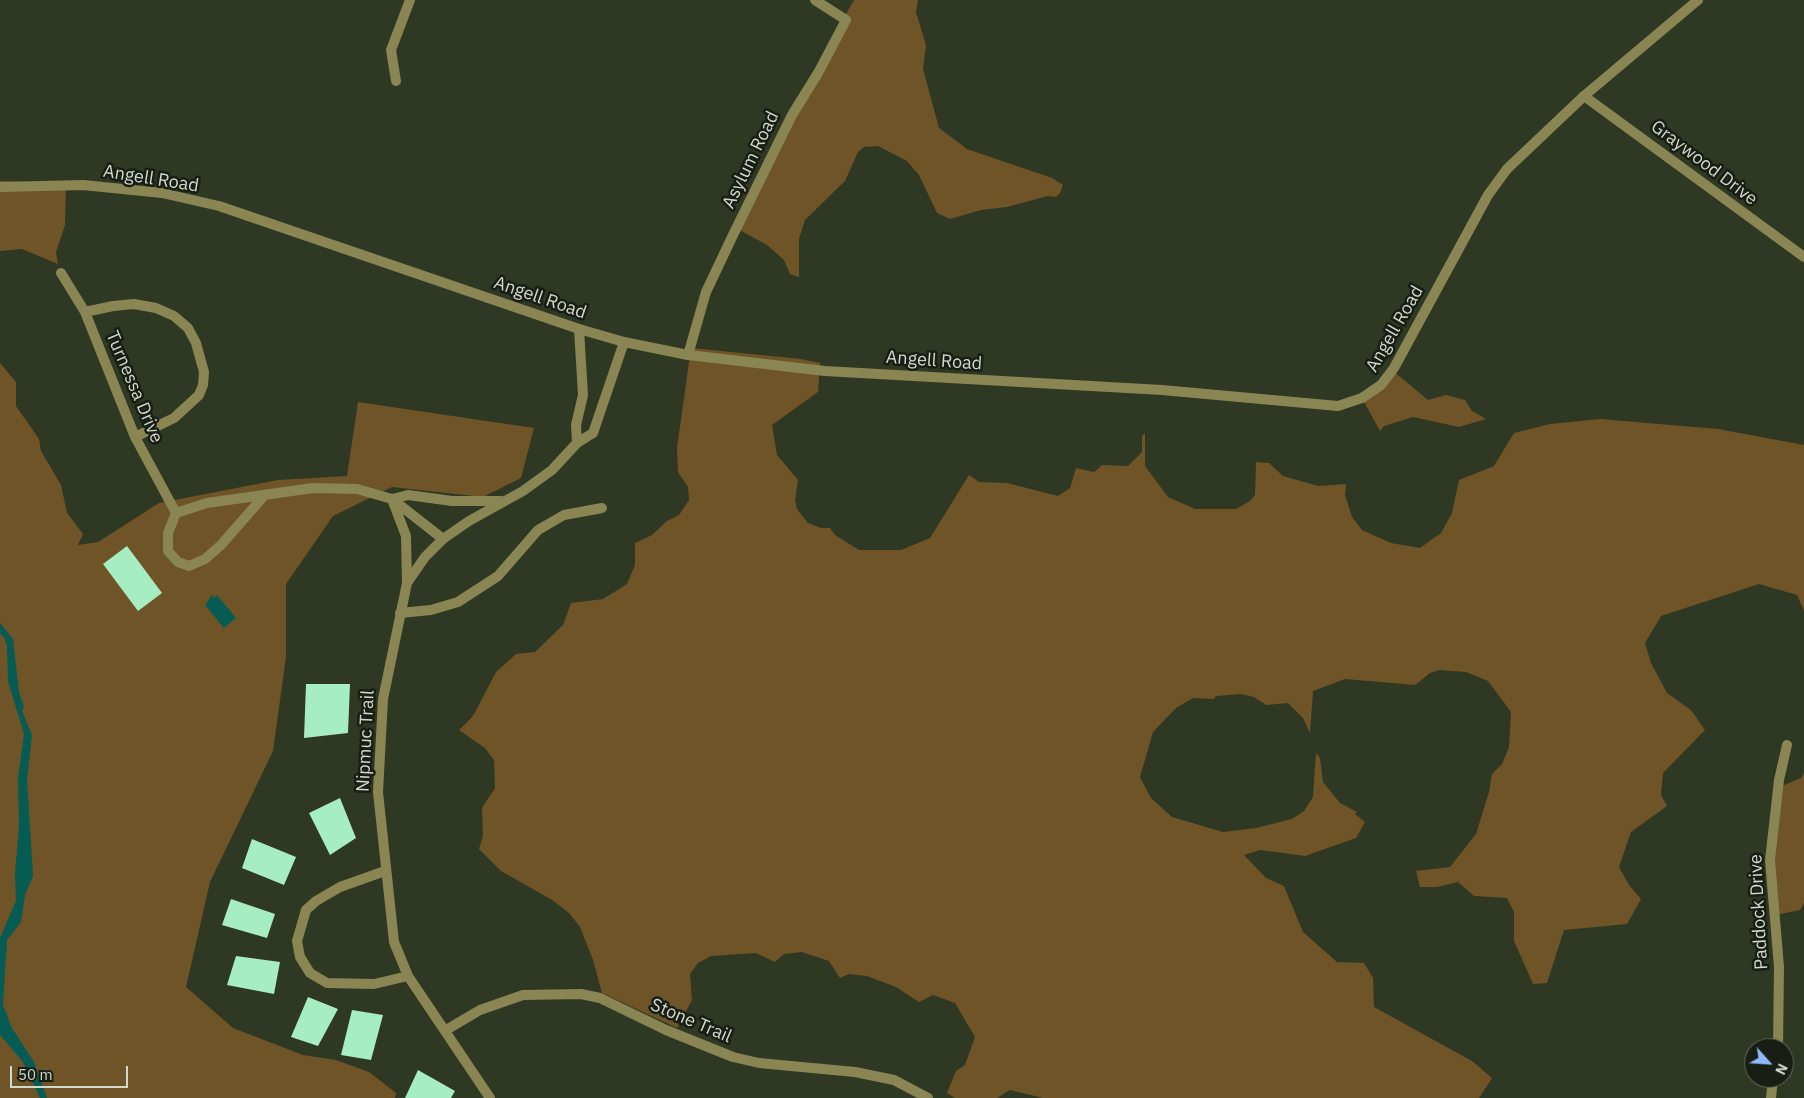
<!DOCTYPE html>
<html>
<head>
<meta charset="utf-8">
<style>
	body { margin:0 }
	#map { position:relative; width:1804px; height:1098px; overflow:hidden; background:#2e3823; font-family:"IBM Plex Sans",sans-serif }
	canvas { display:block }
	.north { position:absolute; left:1744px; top:1038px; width:50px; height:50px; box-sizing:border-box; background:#191e14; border:1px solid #63695e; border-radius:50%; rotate:116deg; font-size:14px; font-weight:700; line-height:20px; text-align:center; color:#d2d9cc }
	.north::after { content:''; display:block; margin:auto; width:18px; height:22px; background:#91b8fd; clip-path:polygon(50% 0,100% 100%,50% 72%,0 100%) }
	.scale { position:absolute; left:10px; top:1066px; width:118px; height:22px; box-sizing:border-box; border:2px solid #d2d9cc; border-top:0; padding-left:6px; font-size:15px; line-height:18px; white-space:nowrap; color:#d2d9cc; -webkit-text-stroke:4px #191e14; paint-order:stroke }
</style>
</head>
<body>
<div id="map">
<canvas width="1804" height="1098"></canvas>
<div class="north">N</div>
<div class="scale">50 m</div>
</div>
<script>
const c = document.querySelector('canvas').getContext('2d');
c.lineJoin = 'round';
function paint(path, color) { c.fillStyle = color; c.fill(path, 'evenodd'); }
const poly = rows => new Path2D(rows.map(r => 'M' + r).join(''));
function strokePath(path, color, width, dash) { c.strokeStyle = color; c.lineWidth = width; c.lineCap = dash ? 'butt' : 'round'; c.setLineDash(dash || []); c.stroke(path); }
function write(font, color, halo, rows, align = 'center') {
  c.font = font + ' "IBM Plex Sans",sans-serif'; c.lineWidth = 5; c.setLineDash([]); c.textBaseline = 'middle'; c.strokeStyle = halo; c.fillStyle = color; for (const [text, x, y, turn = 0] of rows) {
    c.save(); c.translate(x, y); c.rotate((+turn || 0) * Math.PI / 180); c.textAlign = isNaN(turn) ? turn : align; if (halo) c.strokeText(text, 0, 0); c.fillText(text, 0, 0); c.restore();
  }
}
const green = poly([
	[854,0,918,0,916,12,926,45,923,69,939,128,967,149,1052,178,1063,185,1060,193,1056,197,1048,196,1007,207,981,210,950,219,937,213,919,175,907,161,878,146,864,147,858,152,845,181,805,220,799,239,799,277,790,274,784,260,767,245,736,228,783,125],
	[0,181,66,183,65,225,56,252,58,264,22,249,0,251],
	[691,348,801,359,820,363,818,392,772,425,777,455,798,480,795,500,797,509,808,523,821,528,830,528,835,535,859,550,901,550,930,538,969,475,979,482,1007,483,1058,496,1070,488,1076,468,1094,472,1102,465,1128,466,1142,452,1142,436,1145,433,1145,466,1168,497,1195,509,1236,509,1250,501,1255,495,1256,462,1269,463,1283,476,1318,486,1346,484,1345,495,1352,517,1362,530,1391,543,1420,548,1441,533,1452,513,1459,480,1494,466,1514,433,1550,424,1600,419,1718,429,1804,445,1804,611,1797,595,1759,584,1661,616,1645,643,1651,663,1667,693,1691,710,1705,730,1663,773,1661,795,1667,806,1631,832,1619,867,1629,885,1641,899,1627,924,1564,930,1547,983,1533,984,1514,941,1514,912,1507,898,1474,896,1458,882,1437,887,1420,887,1416,871,1450,867,1476,834,1489,792,1492,774,1502,764,1509,747,1511,712,1488,681,1466,672,1439,670,1430,673,1415,685,1345,679,1313,691,1310,733,1303,718,1288,703,1266,705,1254,697,1241,694,1216,696,1214,699,1193,698,1176,708,1153,732,1140,777,1151,798,1172,817,1223,832,1256,828,1292,819,1304,811,1313,797,1316,753,1320,758,1323,782,1340,803,1357,812,1355,814,1365,822,1356,838,1305,856,1260,850,1244,855,1266,878,1284,886,1303,932,1337,962,1364,963,1373,978,1374,1007,1472,1061,1492,1078,1479,1098,1043,1098,1010,1090,997,1098,955,1098,947,1093,956,1071,965,1065,975,1037,955,1003,933,995,919,1002,896,987,867,976,849,974,840,978,829,961,802,952,784,954,775,962,756,953,711,956,698,963,690,974,692,1000,677,1028,602,993,593,960,580,927,569,913,552,900,501,871,479,849,483,836,482,808,495,788,494,760,485,748,459,730,473,716,496,672,516,654,535,652,563,625,571,603,603,599,627,584,635,565,635,543,652,535,667,521,679,515,689,500,688,487,678,472,677,448],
	[0,363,16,382,16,406,39,439,41,451,61,485,67,513,83,534,78,545,98,542,159,503,278,480,347,476,358,402,534,428,521,478,483,497,392,487,333,516,286,584,286,657,273,751,210,882,186,987,233,1028,303,1055,336,1060,369,1072,396,1093,395,1098,0,1098],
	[1392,370,1428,400,1446,395,1465,400,1472,411,1486,419,1459,427,1413,417,1384,426,1380,431,1363,400],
	[1804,773,1804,903,1800,910,1776,915,1770,877,1782,786,1801,778]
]);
const water = poly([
	[212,595,214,598,217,595,236,618,224,628,205,605],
	[0,623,13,639,19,692,24,707,22,711,32,735,27,779,33,876,25,895,21,922,7,940,3,1005,12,1028,34,1062,47,1098,40,1098,23,1062,0,1035,0,938,16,901,15,874,19,826,18,778,24,734,8,681,7,646,4,637,0,634]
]);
const building = poly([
	[127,546,162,593,138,611,103,564],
	[306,684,350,684,348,733,304,738],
	[340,798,356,838,330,855,309,813],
	[252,839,296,857,284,885,242,868],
	[231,899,275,914,267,938,222,925],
	[236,956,280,962,274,994,227,985],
	[308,997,338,1009,318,1046,291,1037],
	[352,1010,383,1015,371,1060,341,1055],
	[418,1070,455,1091,451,1098,405,1098]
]);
const minor = poly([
	[396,81,391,50,410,0],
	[1584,96,1804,257],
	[61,273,85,312,135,437,176,513],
	[85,312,113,306,134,304,156,308,174,316,188,328,196,343,204,372,203,385,199,395,174,418,135,437],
	[688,355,706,292,733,235,792,115,818,73,846,20,815,0],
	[577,443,576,425,583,395,579,329],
	[263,497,221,545,205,559,189,566,178,562,168,551,168,533,176,513,207,503,313,488,357,489,392,499,443,539],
	[407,583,406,536,392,499,408,495,452,501,501,501],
	[400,613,431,610,458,602,498,576,538,530,564,515,602,508],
	[385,871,340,887,316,901,306,910,297,941,300,957,310,973,327,983,374,984,408,976],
	[446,1030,480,1010,523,995,581,994,600,998,666,1030,733,1057,759,1063,855,1072,894,1080,928,1098],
	[1778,1048,1779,967,1770,860,1779,780,1787,745],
	[490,1098,408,976,394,942,378,792,383,699,407,583,425,557,443,539,469,521,523,491,552,470,577,443,593,433,624,342],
	[1771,1098,1773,1078]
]);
const tertiary = poly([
	[0,187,83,185,162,193,219,206,579,329,624,342,688,355,825,371,1162,390,1338,406,1362,398,1381,385,1394,368,1488,195,1507,169,1584,96,1698,0]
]);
const streetNames = [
	["Asylum Road",751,160,-64],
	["Graywood Drive",1704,163,37],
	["Angell Road",151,179,9],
	["Angell Road",540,298,19],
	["Angell Road",1395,329,-60],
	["Angell Road",934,361,4],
	["Turnessa Drive",134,387,67],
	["Nipmuc Trail",366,741,-87],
	["Paddock Drive",1759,912,-93],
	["Stone Trail",691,1021,23]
];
paint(green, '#6f5427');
paint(water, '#065b52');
paint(building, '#a7edc2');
strokePath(minor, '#8a8654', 10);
strokePath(tertiary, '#8a8654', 10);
write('18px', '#d2d9cc', '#191e14', streetNames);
</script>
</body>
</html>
